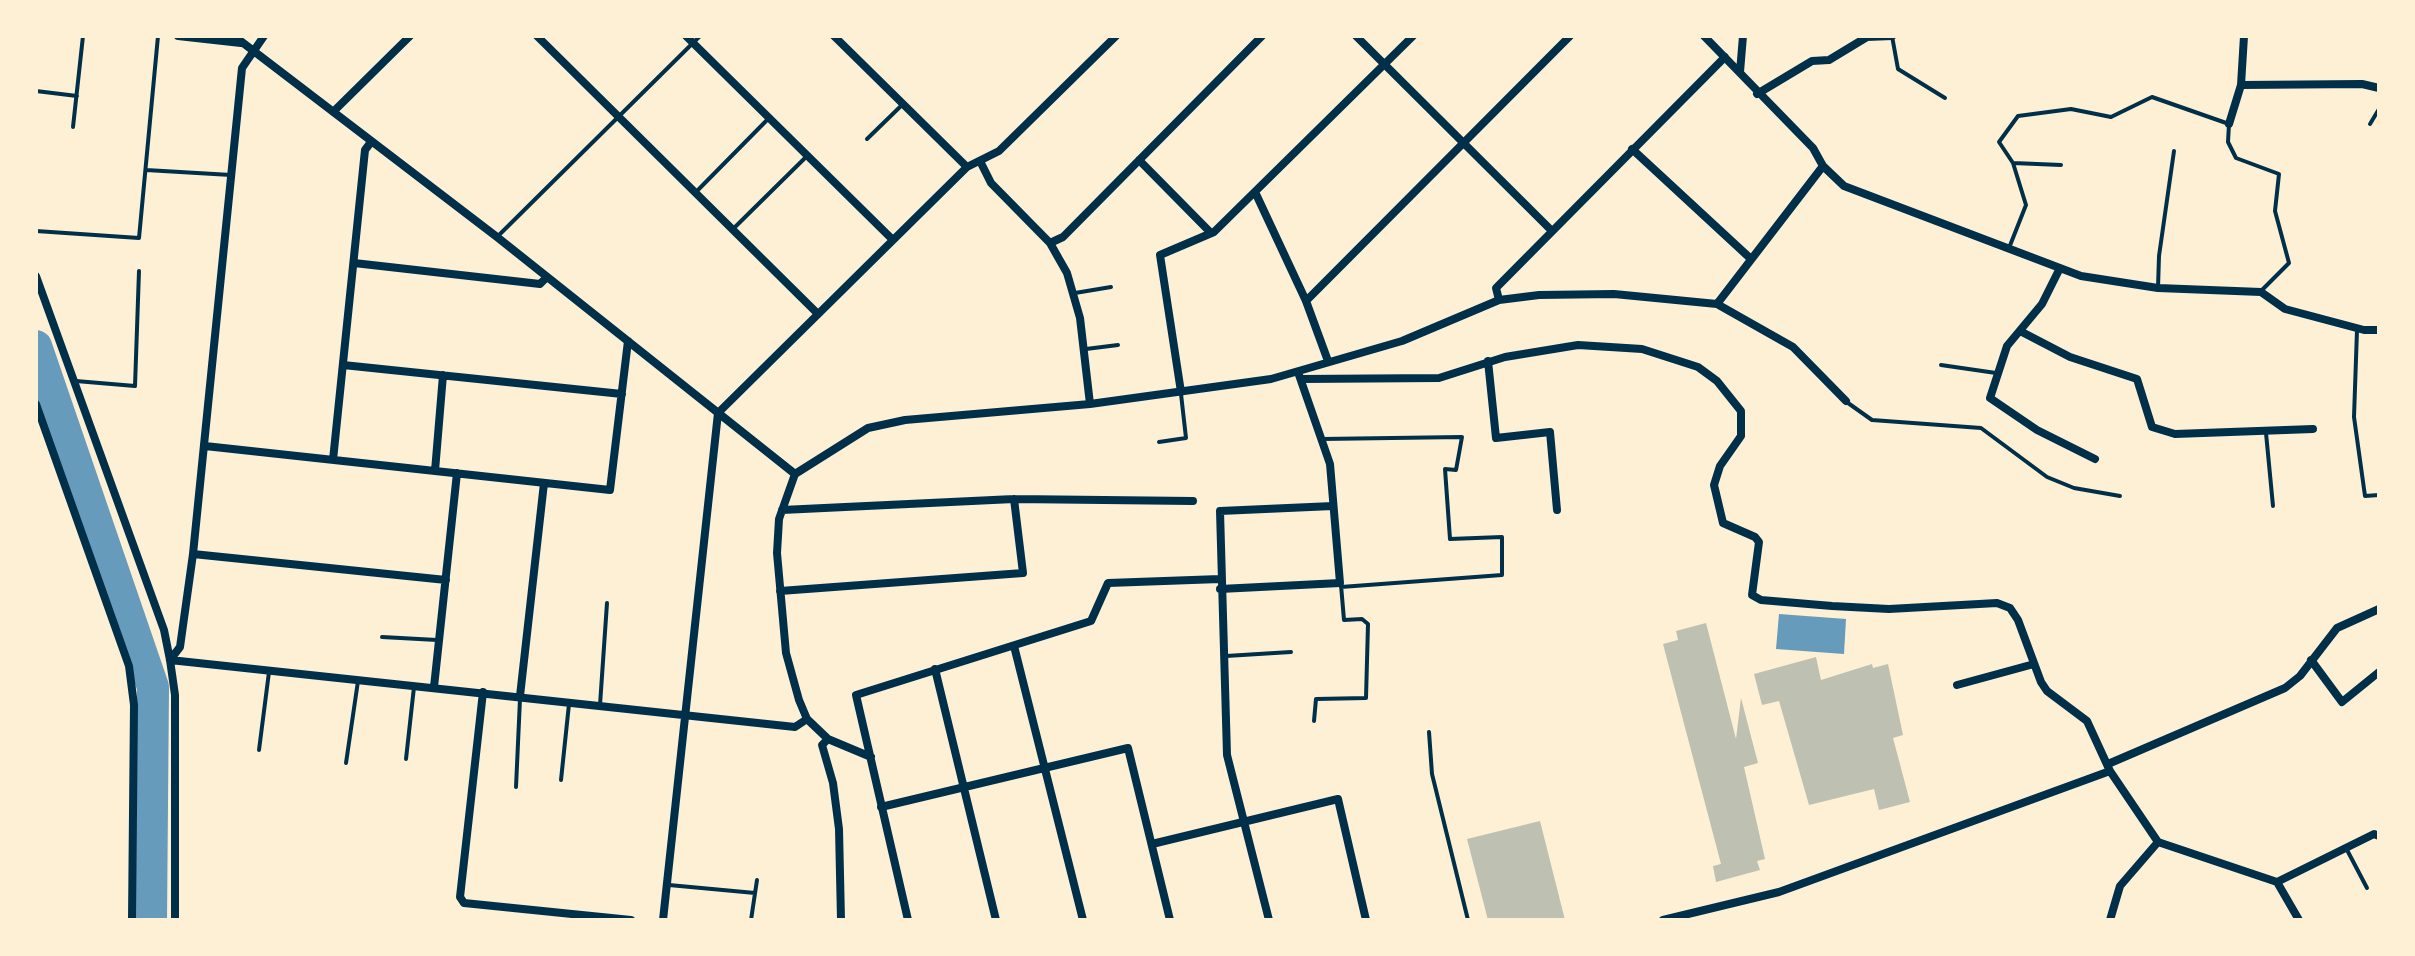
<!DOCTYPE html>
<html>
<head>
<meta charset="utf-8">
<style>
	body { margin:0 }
	#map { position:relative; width:2415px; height:956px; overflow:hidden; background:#fdf0d5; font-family:"DM Sans",sans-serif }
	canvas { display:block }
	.frame { position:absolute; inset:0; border:38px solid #fdf0d5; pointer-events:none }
</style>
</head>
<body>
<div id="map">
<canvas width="2415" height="956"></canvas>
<div class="frame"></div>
</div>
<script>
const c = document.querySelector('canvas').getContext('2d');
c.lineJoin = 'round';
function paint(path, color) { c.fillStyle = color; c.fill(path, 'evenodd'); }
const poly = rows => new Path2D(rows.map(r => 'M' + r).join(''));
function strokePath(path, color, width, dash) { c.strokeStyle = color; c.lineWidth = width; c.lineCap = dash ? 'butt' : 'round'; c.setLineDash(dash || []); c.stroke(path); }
const water = poly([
	[1779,614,1846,619,1844,654,1776,649]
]);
const river = poly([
	[36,346,153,687,151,920]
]);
const building = poly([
	[1706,623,1736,739,1741,698,1758,763,1744,767,1765,859,1757,861,1760,870,1716,882,1713,866,1721,864,1663,644,1678,640,1676,631],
	[1816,657,1821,680,1872,664,1873,668,1888,664,1903,735,1893,738,1910,802,1879,810,1874,789,1809,805,1779,701,1762,705,1754,674],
	[1540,821,1565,920,1488,920,1467,839]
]);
const service = poly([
	[1892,36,1898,69,1945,98],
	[36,91,77,96],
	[2370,124,2379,109],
	[73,127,83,36],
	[867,139,903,104],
	[2013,163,2061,165],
	[146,170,231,175],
	[695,193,769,118],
	[732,230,807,156],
	[36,231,139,238,158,36],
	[497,237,700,36],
	[2009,248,2026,205,2013,163,1999,142,2018,116,2071,109,2111,117,2152,97,2229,124,2228,142,2236,158,2279,174,2275,211,2289,263,2262,290],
	[2158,288,2159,256,2174,151],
	[1075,293,1111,287],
	[2357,330,2354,417,2365,496,2379,495],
	[1086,349,1118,345],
	[1941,365,1996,373],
	[76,381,135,386,139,271],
	[1848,403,1872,420,1981,428,2047,477,2074,488,2120,496],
	[2266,433,2273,506],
	[1322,439,1462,437,1456,470,1445,469,1450,539,1502,537,1502,575,1341,587],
	[1159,442,1186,438,1181,394],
	[382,637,437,640],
	[1226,656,1291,652],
	[600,705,607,603],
	[1314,721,1316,699,1366,698,1368,624,1362,619,1344,620,1341,585],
	[1429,732,1432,774,1468,920],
	[259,750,269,672],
	[406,759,414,687],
	[346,763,358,681],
	[561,780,569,704],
	[516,787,520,699],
	[2346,848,2367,888],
	[669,885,755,893],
	[751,920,757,880]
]);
const minor = poly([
	[178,36,241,43],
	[234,36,497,237,795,474],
	[264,36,242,68,193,554,180,647,170,660,795,727,807,719],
	[537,36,818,314],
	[686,36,893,240],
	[834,36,967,167],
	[1356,36,1551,230],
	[1704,36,1813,148,1823,166,1844,186,2081,276,2158,288,2261,292,2285,309,2364,330,2379,330],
	[2244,36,2241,85,2362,84,2379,88],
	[1740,72,1743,36],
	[1757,94,1812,61,1829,60,1867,37,1892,36],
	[333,112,410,36],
	[2229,124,2241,85],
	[1632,149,1751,259],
	[1139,160,1211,233],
	[980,161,991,183,1050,243,1067,273,1080,318,1090,404],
	[1256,194,1306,301,1328,361],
	[1050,243,1063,237,1262,36],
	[354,263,540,284,546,278],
	[2060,268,2042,304,2007,346,1990,398,2037,430,2095,459],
	[36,276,164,630,170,660,175,695,175,920],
	[1499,300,1496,288,1725,57],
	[1306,301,1570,36],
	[1717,304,1823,166],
	[2020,331,2070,357,2137,379,2152,427,2175,434,2313,429],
	[1488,361,1496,438,1550,432,1557,510],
	[343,365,622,394],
	[1301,379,1439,378,1505,357,1578,345,1642,349,1698,367,1717,381,1741,411,1741,436,1720,466,1714,485,1723,523,1755,537,1759,542,1752,595,1761,600,1832,606,1889,609,1997,603,2010,608,2018,620,2041,682,2047,691,2087,721,2110,771,2158,842,2277,882,2299,920],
	[1181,392,1160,255,1214,232,1413,36],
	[36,404,129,666,134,705,132,920],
	[205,446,610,490,628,341],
	[333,460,365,150,371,142],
	[435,471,443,375],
	[782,510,1014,499,1193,501],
	[193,554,446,580],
	[1220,589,1340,583,1330,464,1299,375],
	[780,591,1023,573,1014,499],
	[1014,646,1083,920],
	[2311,660,2342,702,2379,672],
	[935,669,996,920],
	[1957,685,2034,664],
	[434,687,457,473],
	[483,692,460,897,464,903,631,920],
	[520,696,544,483],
	[828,739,822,745,833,783,839,829,841,920],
	[871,757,828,739,807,719,799,700,786,653,777,553,779,519,795,474,868,428,905,420,1090,404,1271,379,1402,341,1499,300,1539,295,1614,294,1717,304,1793,347,1846,401],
	[2108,764,2285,688,2300,676,2337,628,2379,609],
	[881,807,1128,748,1170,920],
	[1152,844,1338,799,1366,920],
	[2277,882,2374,834,2379,836],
	[663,920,718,413,967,167,999,151,1116,36],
	[908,920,856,695,1091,621,1108,583,1220,579],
	[1269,920,1227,755,1220,511,1333,506],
	[1663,920,1779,892,2110,771],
	[2110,920,2120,886,2158,842]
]);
paint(water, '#669bbc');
strokePath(river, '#669bbc', 32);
paint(building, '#bec0b2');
strokePath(service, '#003049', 4);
strokePath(minor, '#003049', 8);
</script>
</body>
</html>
